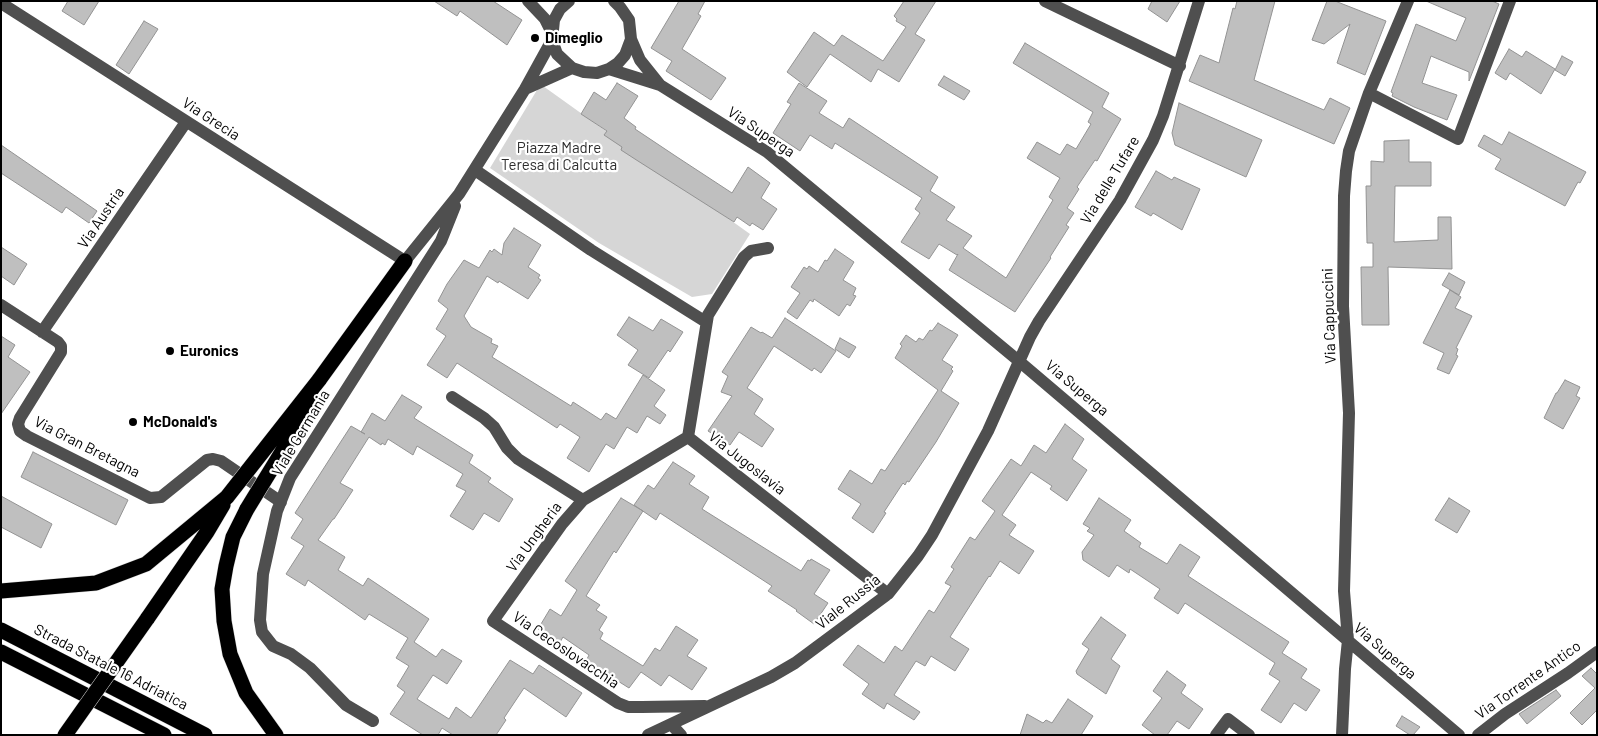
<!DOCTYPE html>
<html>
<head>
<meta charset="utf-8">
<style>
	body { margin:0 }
	#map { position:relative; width:1598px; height:736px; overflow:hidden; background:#fff; font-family:Barlow,sans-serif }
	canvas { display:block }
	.frame { position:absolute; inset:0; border:2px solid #000; pointer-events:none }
</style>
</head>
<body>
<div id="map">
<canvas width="1598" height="736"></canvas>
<div class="frame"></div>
</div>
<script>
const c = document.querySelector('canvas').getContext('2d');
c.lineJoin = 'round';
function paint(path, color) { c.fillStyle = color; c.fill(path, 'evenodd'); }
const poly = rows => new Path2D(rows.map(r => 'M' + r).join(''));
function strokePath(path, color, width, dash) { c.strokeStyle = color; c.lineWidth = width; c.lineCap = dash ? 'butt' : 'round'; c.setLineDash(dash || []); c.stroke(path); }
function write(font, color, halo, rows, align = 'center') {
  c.font = font + ' Barlow,sans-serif'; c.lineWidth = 4.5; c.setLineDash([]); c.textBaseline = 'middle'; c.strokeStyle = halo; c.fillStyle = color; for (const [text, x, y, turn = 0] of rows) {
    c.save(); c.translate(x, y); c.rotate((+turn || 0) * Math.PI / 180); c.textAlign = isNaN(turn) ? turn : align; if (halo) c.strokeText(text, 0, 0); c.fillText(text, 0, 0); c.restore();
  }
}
const green = poly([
	[543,86,750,234,712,294,692,297,599,243,490,168,537,90]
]);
const building = poly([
	[68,1,99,1,84,25,62,11,68,1],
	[434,1,493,1,522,20,507,45,460,11,457,16,434,1],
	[679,1,705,1,698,14,701,16,682,49,726,78,711,100,666,71,672,61,651,48,679,1],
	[904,1,936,1,915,34,925,40,899,82,878,69,871,82,830,54,807,87,787,72,814,32,834,46,842,35,883,61,906,27,896,21,897,19,894,16,904,1],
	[1152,1,1180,1,1167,22,1148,9,1152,1],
	[1237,1,1275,1,1254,80,1324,110,1330,98,1350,108,1334,144,1189,81,1200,55,1219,63,1233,8,1235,9,1237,1],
	[1327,1,1335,1,1386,21,1365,75,1337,63,1350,24,1324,44,1312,40,1327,1],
	[1426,1,1492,1,1499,4,1469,81,1469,72,1431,56,1422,83,1457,95,1447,120,1414,107,1392,96,1393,93,1391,92,1416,24,1456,41,1466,18,1426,1],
	[144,21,158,29,129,74,116,65,144,21],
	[1025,43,1109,93,1102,107,1121,119,1097,161,1095,160,1077,187,1079,189,1067,208,1074,213,1066,225,1069,227,1050,257,1051,258,1015,312,949,270,958,254,957,255,939,244,929,259,901,242,920,213,915,209,922,198,835,143,832,149,810,135,800,151,773,133,791,104,787,102,799,83,827,101,819,113,843,128,849,118,938,177,930,191,955,207,946,220,972,236,963,248,1006,278,1053,200,1049,197,1060,178,1027,158,1037,142,1060,155,1067,144,1076,149,1091,124,1088,122,1093,112,1013,63,1025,43],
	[1509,49,1522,57,1526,51,1555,69,1541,94,1510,73,1506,80,1495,73,1509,49],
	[1562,56,1573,62,1565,76,1555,70,1562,56],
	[944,76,970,91,964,100,938,85,944,76],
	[617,83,638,96,624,118,636,127,635,129,677,157,732,193,748,167,770,183,761,198,777,209,763,230,752,223,750,226,737,217,734,222,638,161,621,150,622,147,604,135,607,131,581,114,594,92,606,100,617,83],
	[1179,103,1262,140,1246,177,1175,145,1172,133,1179,103],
	[1509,132,1586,172,1580,183,1578,182,1565,206,1495,169,1501,159,1478,146,1484,135,1502,145,1509,132],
	[1409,140,1409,162,1431,162,1431,186,1395,186,1394,242,1438,240,1438,217,1451,217,1452,269,1388,267,1389,325,1362,325,1361,267,1373,267,1373,243,1367,243,1366,186,1371,186,1371,161,1384,162,1384,141,1409,140],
	[1,145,97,211,89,223,66,207,62,213,1,173,1,145],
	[1156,171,1172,180,1174,177,1200,189,1182,230,1153,213,1151,216,1135,207,1156,171],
	[514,228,541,245,528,267,540,275,538,278,541,280,528,299,499,281,498,283,487,276,464,316,471,327,492,339,491,343,498,346,492,357,571,406,573,402,601,420,606,413,616,419,643,375,665,390,654,406,666,415,660,424,647,416,637,433,627,427,614,449,606,444,589,472,567,458,580,437,560,424,557,428,457,363,447,378,427,365,446,336,436,329,448,309,438,301,447,284,464,260,479,268,490,250,492,252,494,249,502,255,504,243,514,228],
	[1,247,27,264,14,285,1,276,1,247],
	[835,249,854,262,843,280,856,288,853,295,856,296,850,306,847,304,839,316,814,299,813,302,810,300,797,319,787,312,800,293,791,287,804,267,807,269,809,266,818,272,825,260,827,261,835,249],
	[1449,273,1465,282,1459,295,1442,285,1449,273],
	[1450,290,1461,297,1455,308,1472,316,1456,348,1458,349,1456,355,1458,356,1449,374,1437,369,1444,353,1423,343,1450,290],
	[629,317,653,331,661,319,683,332,670,352,668,350,649,378,628,365,638,350,617,335,629,317],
	[785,318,836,351,821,373,814,368,812,371,774,346,747,388,763,399,754,414,774,429,762,447,739,432,730,445,708,431,732,396,721,392,728,376,722,372,751,327,761,333,762,332,772,338,785,318],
	[938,323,958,335,942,360,953,367,951,369,953,371,941,391,959,403,936,442,909,482,907,481,905,485,903,483,884,512,886,513,873,533,852,518,861,504,838,489,850,470,872,484,881,469,885,471,938,390,895,358,902,346,900,344,906,335,916,342,919,338,923,340,930,330,932,331,938,323],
	[1,336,15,345,8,357,30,372,1,414,1,336],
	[840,338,856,347,849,358,835,349,840,338],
	[1565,380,1580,387,1576,396,1580,398,1563,429,1544,418,1556,393,1557,393,1565,380],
	[402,395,422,407,414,418,473,455,469,463,491,478,488,482,513,499,499,522,484,513,473,530,450,516,466,491,456,486,463,474,417,446,413,455,388,439,385,445,382,443,381,445,369,437,340,483,353,490,334,519,333,519,318,540,345,557,338,570,363,586,368,578,429,619,414,642,436,657,442,649,462,661,447,684,433,675,417,699,449,719,456,707,471,718,510,660,533,674,539,665,582,693,566,717,524,688,504,718,506,720,496,735,453,735,442,728,438,735,423,735,390,714,405,692,397,686,409,666,396,658,408,638,369,614,365,620,308,580,305,586,286,574,304,546,291,538,303,519,295,513,338,446,351,426,365,434,361,432,372,413,385,421,402,395],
	[1065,424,1084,439,1072,459,1087,470,1067,501,1050,489,1052,486,1031,472,1002,515,1016,525,1009,535,1034,551,1019,574,1000,561,990,577,989,576,950,637,969,649,955,671,931,656,925,666,916,661,894,695,920,712,914,720,887,703,884,709,862,694,869,684,843,665,858,645,884,663,895,646,902,651,929,610,934,613,951,586,945,583,954,569,951,567,970,537,975,540,995,511,982,501,1011,459,1021,466,1034,445,1046,453,1065,424],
	[33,452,128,500,116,525,21,477,33,452],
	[673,462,695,476,689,484,709,497,702,509,801,571,808,560,810,561,811,559,830,570,814,594,828,603,814,624,796,611,797,610,768,591,772,586,660,513,656,520,634,505,648,485,654,489,673,462],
	[1,496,52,524,41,548,1,527,1,496],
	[621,498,643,511,616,553,614,551,586,596,600,605,596,610,607,617,599,630,603,633,600,639,643,666,655,648,660,651,676,626,698,640,687,656,707,668,692,690,669,675,661,686,641,672,629,688,586,661,589,655,563,637,559,644,538,629,550,609,561,616,577,590,565,581,621,498],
	[1099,498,1131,520,1124,531,1141,543,1139,547,1167,564,1180,544,1200,557,1188,576,1289,642,1282,653,1307,669,1301,678,1320,690,1306,711,1294,703,1281,723,1261,710,1280,681,1269,674,1275,663,1185,603,1178,614,1154,598,1160,589,1130,569,1129,573,1117,565,1109,577,1083,560,1082,552,1094,535,1087,531,1090,528,1083,524,1099,498],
	[1449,498,1470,511,1457,533,1435,520,1449,498],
	[1101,617,1126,635,1111,659,1120,666,1106,694,1077,674,1076,671,1089,649,1082,644,1101,617],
	[1591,668,1597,674,1597,710,1582,725,1570,713,1595,688,1582,676,1591,668],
	[1167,671,1186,685,1181,693,1203,709,1189,729,1177,721,1167,735,1155,735,1142,725,1162,698,1153,691,1167,671],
	[1556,690,1561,696,1527,724,1519,714,1556,690],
	[1068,699,1093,716,1081,735,1020,735,1027,714,1043,723,1046,720,1052,723,1068,699],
	[1402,716,1420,727,1413,735,1410,735,1396,726,1402,716]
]);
const minor = poly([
	[528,1,545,19,552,33],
	[569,1,560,9,554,20,552,40,557,54,572,68,584,72,597,73,609,69,618,63,625,55,631,39,629,20,620,7,614,1],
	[1045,1,1180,66],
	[1,3,405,261,459,194,525,89,552,40],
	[631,39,640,60,660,85],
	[609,69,660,85,767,152,1020,362,1459,735],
	[525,89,572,68],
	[1369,93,1458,139,1510,1],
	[475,170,591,250,706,322],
	[768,248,751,251,744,257,708,315,688,437,888,594],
	[1,305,58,342,61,346,61,352,20,418,18,424,20,431,27,436,150,498,161,497,207,460,213,459,221,461,281,502],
	[42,332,186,122],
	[452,397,484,418,494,427,507,448,518,459,583,500],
	[688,437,583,500,562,524,493,621,618,703,628,707,642,707,705,706],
	[373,721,346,705,310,668,291,654,273,646,262,632,260,620,263,574,277,511,290,478,441,241,455,206],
	[671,724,681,735],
	[648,735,771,677,795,663,888,594,918,556,932,535,988,431,1030,337,1039,321,1120,200,1153,140,1163,116,1199,1],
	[1216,735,1228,719,1249,735],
	[1342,735,1345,669,1348,640,1344,591,1349,413,1343,306,1344,196,1346,171,1349,151,1369,93,1408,1],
	[1478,735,1505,714,1568,673,1597,652]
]);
const highway = poly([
	[319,380,405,261],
	[247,509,233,537,226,566,222,589,224,621,230,654,246,693,276,735],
	[1,591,96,583,146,564,227,497],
	[147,619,207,532,223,505],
	[1,630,205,735],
	[1,652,164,735]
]);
const highwayBridge = poly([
	[227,497,319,380],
	[247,509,307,411,311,400],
	[65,735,147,619]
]);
const markers = [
	[535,38,5,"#000"],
	[170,351,5,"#000"],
	[133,422,5,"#000"]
];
const poiNames = [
	["Dimeglio",545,38],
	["Euronics",180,351],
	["McDonald's",143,422]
];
const streetNames = [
	["Via Grecia",211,119,33],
	["Via Superga",761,132,34],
	["Via delle Tufare",1110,180,-59],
	["Via Austria",101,218,-56],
	["Via Cappuccini",1329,316,-92],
	["Via Superga",1077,388,40],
	["Viale Germania",301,433,-59],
	["Via Gran Bretagna",87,447,27],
	["Via Jugoslavia",747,463,38],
	["Via Ungheria",534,537,-54],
	["Viale Russia",848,602,-39],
	["Via Cecoslovacchia",566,650,34],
	["Via Superga",1385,651,41],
	["Strada Statale 16 Adriatica",111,667,27],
	["Via Torrente Antico",1528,680,-35]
];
const parkNames = [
	["Piazza Madre",559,148],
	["Teresa di Calcutta",559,165]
];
paint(green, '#d6d6d6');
paint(building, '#bfbfbf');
strokePath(building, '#939393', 1);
strokePath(highway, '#dbdbdb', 16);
strokePath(minor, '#4f4f4f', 12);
strokePath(highway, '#000', 15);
strokePath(highwayBridge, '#dbdbdb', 16, []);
strokePath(highwayBridge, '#000', 15);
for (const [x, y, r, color] of markers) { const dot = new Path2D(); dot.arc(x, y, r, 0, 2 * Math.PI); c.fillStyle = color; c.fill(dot); strokePath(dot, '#fff', 2); }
write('bold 15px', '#000', '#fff', poiNames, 'left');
write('15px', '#000', '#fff', streetNames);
write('15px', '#2d2d2d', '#fff', parkNames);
</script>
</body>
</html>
